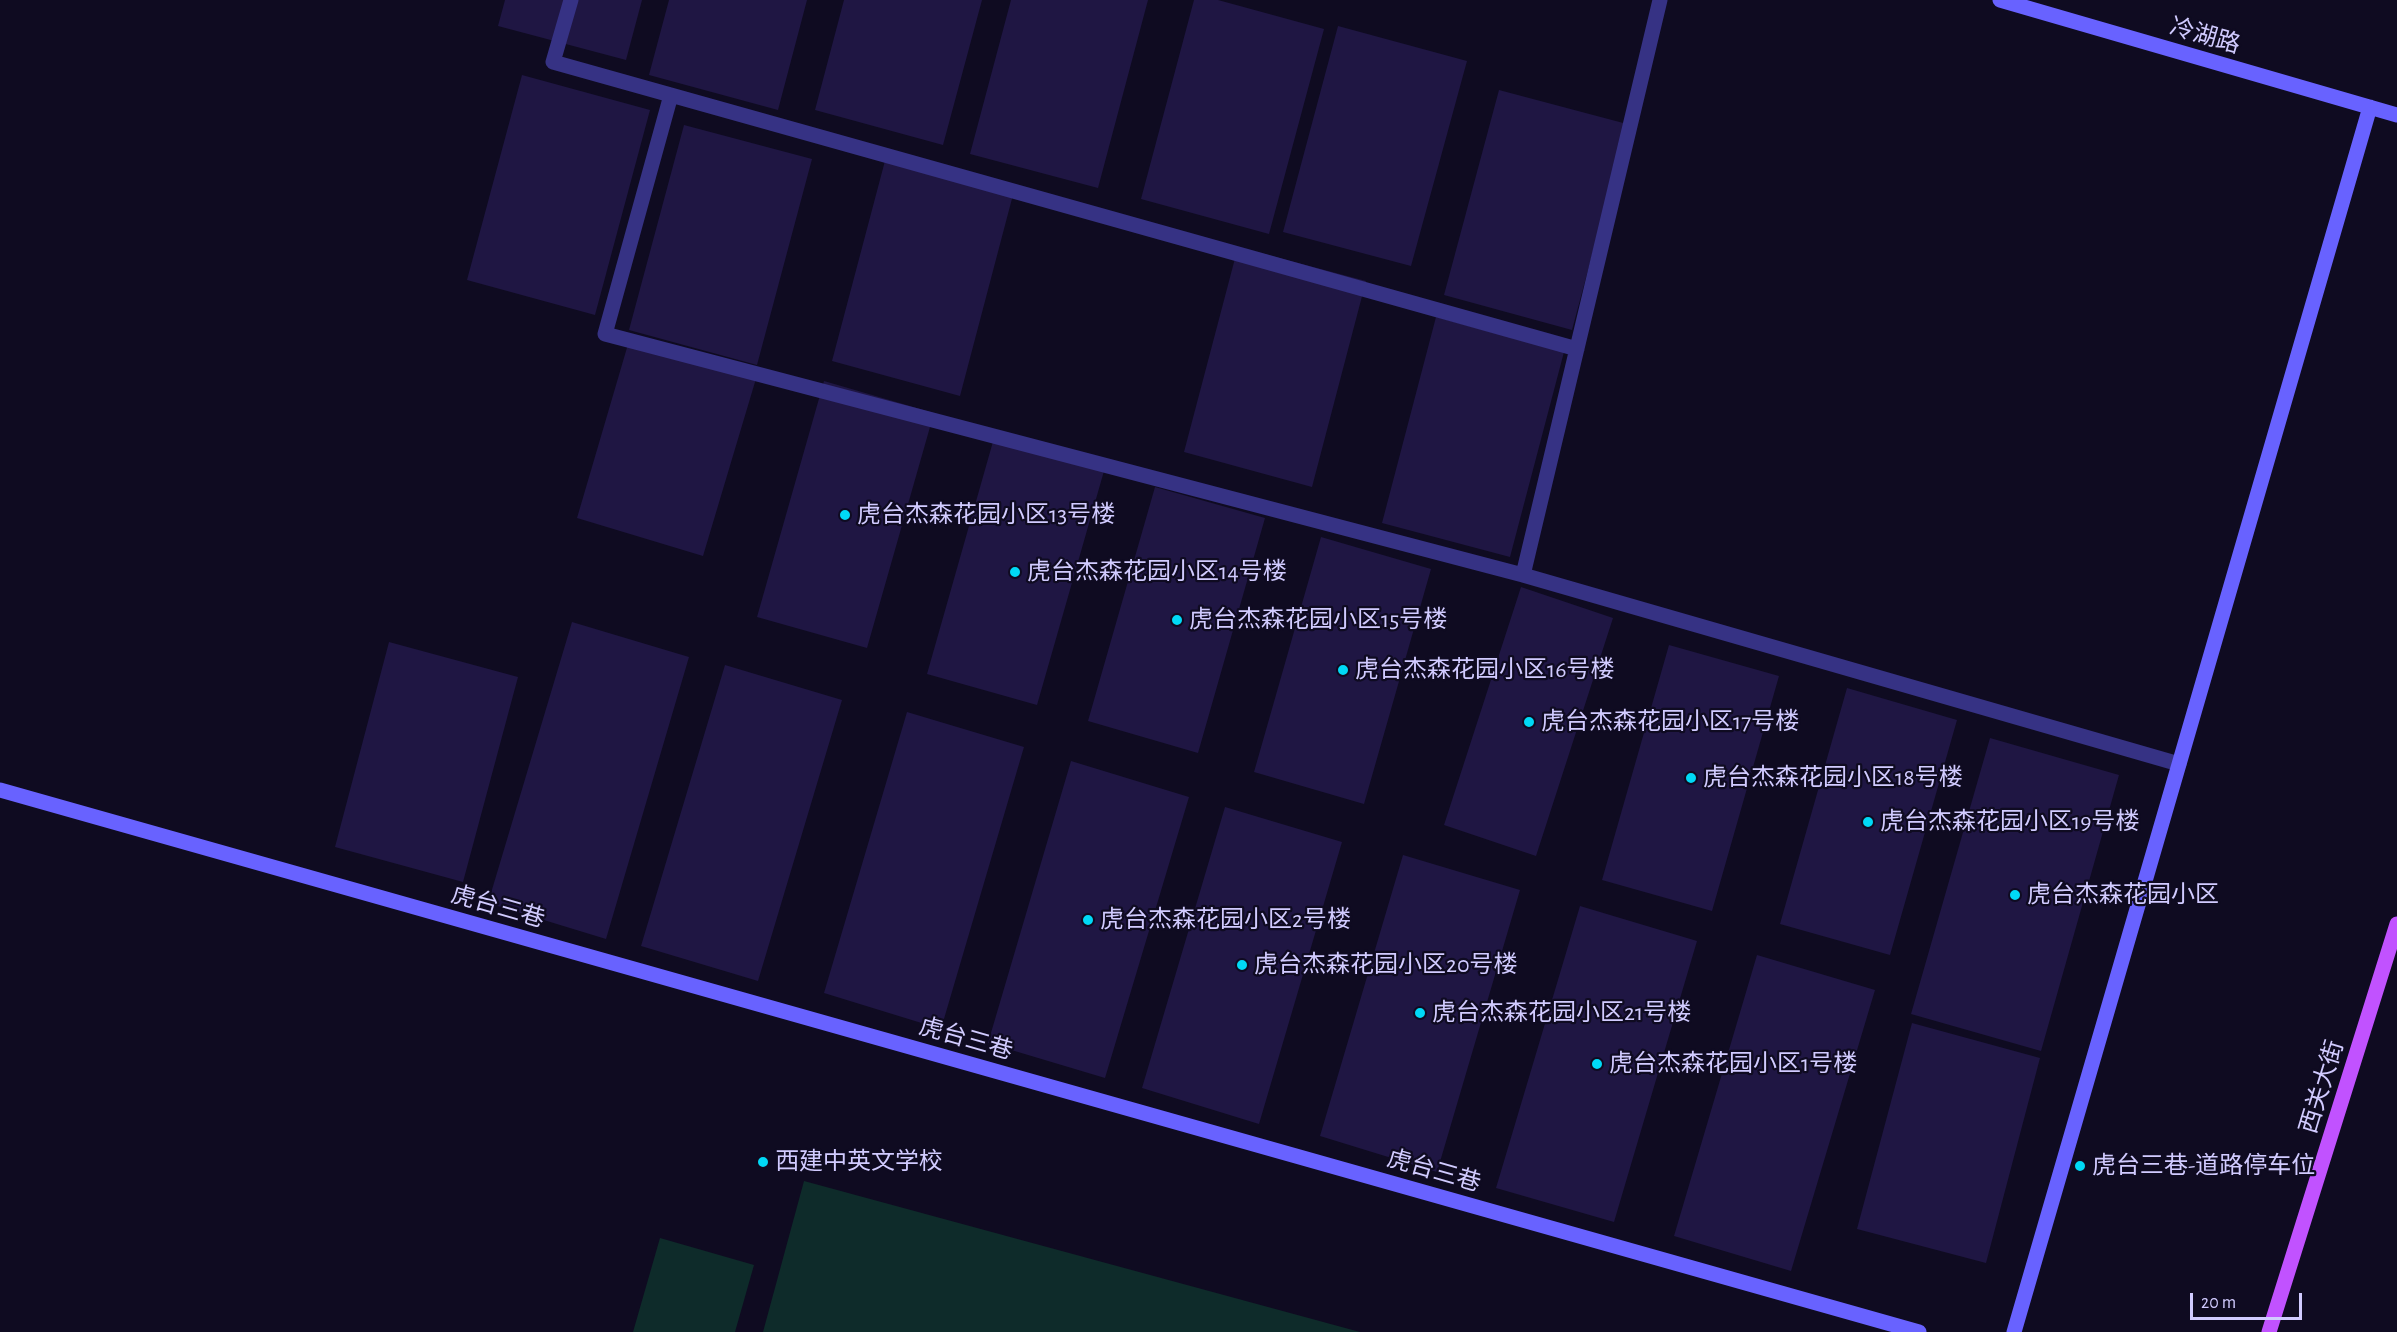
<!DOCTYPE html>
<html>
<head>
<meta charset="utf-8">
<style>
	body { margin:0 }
	#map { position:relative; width:2397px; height:1332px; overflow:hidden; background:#0f0b21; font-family:"Alegreya Sans",sans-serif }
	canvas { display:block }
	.scale { position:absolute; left:2190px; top:1293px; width:112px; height:27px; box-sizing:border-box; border:3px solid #d1cbff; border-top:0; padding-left:8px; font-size:18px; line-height:21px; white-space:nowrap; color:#d1cbff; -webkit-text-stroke:4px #0f0b21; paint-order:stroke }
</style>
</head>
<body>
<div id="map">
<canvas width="2397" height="1332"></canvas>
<div class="scale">20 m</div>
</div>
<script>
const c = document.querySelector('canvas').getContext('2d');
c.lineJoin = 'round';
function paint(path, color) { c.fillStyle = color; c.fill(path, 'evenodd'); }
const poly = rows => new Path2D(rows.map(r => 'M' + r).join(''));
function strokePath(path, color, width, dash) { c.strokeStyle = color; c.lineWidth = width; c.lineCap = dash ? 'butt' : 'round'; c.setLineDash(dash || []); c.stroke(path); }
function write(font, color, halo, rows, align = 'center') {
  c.font = font + ' "Alegreya Sans","Noto Sans SC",sans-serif'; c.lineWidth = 4.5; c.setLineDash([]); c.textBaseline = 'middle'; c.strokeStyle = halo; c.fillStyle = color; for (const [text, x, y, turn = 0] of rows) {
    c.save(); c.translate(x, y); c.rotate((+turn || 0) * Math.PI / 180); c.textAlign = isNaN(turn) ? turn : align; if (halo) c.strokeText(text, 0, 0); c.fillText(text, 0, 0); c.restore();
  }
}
const green = poly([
	[804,1181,1360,1332,763,1332],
	[660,1238,754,1265,735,1332,633,1332]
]);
const building = poly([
	[505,0,642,0,626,60,498,26],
	[669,0,807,0,778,110,649,75],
	[844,0,982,0,943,145,815,110],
	[1011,0,1148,0,1098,188,970,154],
	[1194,0,1218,0,1324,29,1269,234,1141,199],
	[1338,26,1467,61,1411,266,1283,232],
	[522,75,650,110,595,315,467,280],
	[1499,90,1627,124,1572,330,1444,295],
	[684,125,812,159,757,365,629,330],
	[886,157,1014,191,960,396,832,361],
	[1238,247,1366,281,1312,487,1184,452],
	[1436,317,1564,352,1510,557,1382,523],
	[631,334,758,372,703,556,577,518],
	[824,381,934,413,867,648,757,617],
	[994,438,1104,471,1037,705,927,674],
	[1155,487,1265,518,1198,753,1088,721],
	[1321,537,1431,569,1364,804,1254,772],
	[1521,587,1613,618,1536,856,1444,825],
	[572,622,689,657,606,939,488,903],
	[389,642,518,677,463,882,335,847],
	[1669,645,1779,676,1712,911,1602,880],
	[725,665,842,700,758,981,641,946],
	[1847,688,1957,720,1890,955,1780,924],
	[907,712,1024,747,941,1029,824,993],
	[1990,738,2119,775,2041,1051,1911,1014],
	[1071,761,1189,797,1105,1078,988,1043],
	[1225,807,1342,842,1259,1124,1142,1088],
	[1403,855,1520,890,1437,1172,1320,1136],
	[1580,906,1697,941,1614,1222,1496,1188],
	[1757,955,1875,990,1791,1271,1674,1236],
	[1912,1023,2040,1058,1986,1263,1857,1229]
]);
const street = poly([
	[571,0,553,62,1577,349],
	[1660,0,1523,575,2179,764],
	[671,95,605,334,1523,575]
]);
const secondary = poly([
	[2000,0,2397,115],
	[0,790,1919,1332],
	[2014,1332,2370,107]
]);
const primary = poly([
	[2269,1332,2397,924]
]);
const markers = [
	[845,515,6,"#00d9f6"],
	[1015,572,6,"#00d9f6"],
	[1177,620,6,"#00d9f6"],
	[1343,670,6,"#00d9f6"],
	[1529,722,6,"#00d9f6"],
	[1691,778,6,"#00d9f6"],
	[1868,822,6,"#00d9f6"],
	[2015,895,6,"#00d9f6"],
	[1088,920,6,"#00d9f6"],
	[1242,965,6,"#00d9f6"],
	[1420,1013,6,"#00d9f6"],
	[1597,1064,6,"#00d9f6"],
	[763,1162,6,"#00d9f6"],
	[2080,1166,6,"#00d9f6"]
];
const streetNames = [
	["冷湖路",2205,36,16],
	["虎台三巷",498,907,16],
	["虎台三巷",966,1039,16],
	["西关大街",2322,1087,-73],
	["虎台三巷",1434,1171,16]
];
const poiNames = [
	["虎台杰森花园小区13号楼",857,515],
	["虎台杰森花园小区14号楼",1027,572],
	["虎台杰森花园小区15号楼",1189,620],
	["虎台杰森花园小区16号楼",1355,670],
	["虎台杰森花园小区17号楼",1541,722],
	["虎台杰森花园小区18号楼",1703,778],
	["虎台杰森花园小区19号楼",1880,822],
	["虎台杰森花园小区",2027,895],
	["虎台杰森花园小区2号楼",1100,920],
	["虎台杰森花园小区20号楼",1254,965],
	["虎台杰森花园小区21号楼",1432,1013],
	["虎台杰森花园小区1号楼",1609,1064],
	["西建中英文学校",775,1162],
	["虎台三巷-道路停车位",2092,1166]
];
paint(green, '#0e2b2a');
paint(building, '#1f1643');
strokePath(street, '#363284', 15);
strokePath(secondary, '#6862ff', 15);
strokePath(primary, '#c152ff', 15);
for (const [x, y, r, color] of markers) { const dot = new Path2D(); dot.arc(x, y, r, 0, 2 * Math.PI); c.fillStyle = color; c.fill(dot); strokePath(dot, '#0f0b21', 2); }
write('24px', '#d1cbff', '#0f0b21', streetNames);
write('24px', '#d1cbff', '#0f0b21', poiNames, 'left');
</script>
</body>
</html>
